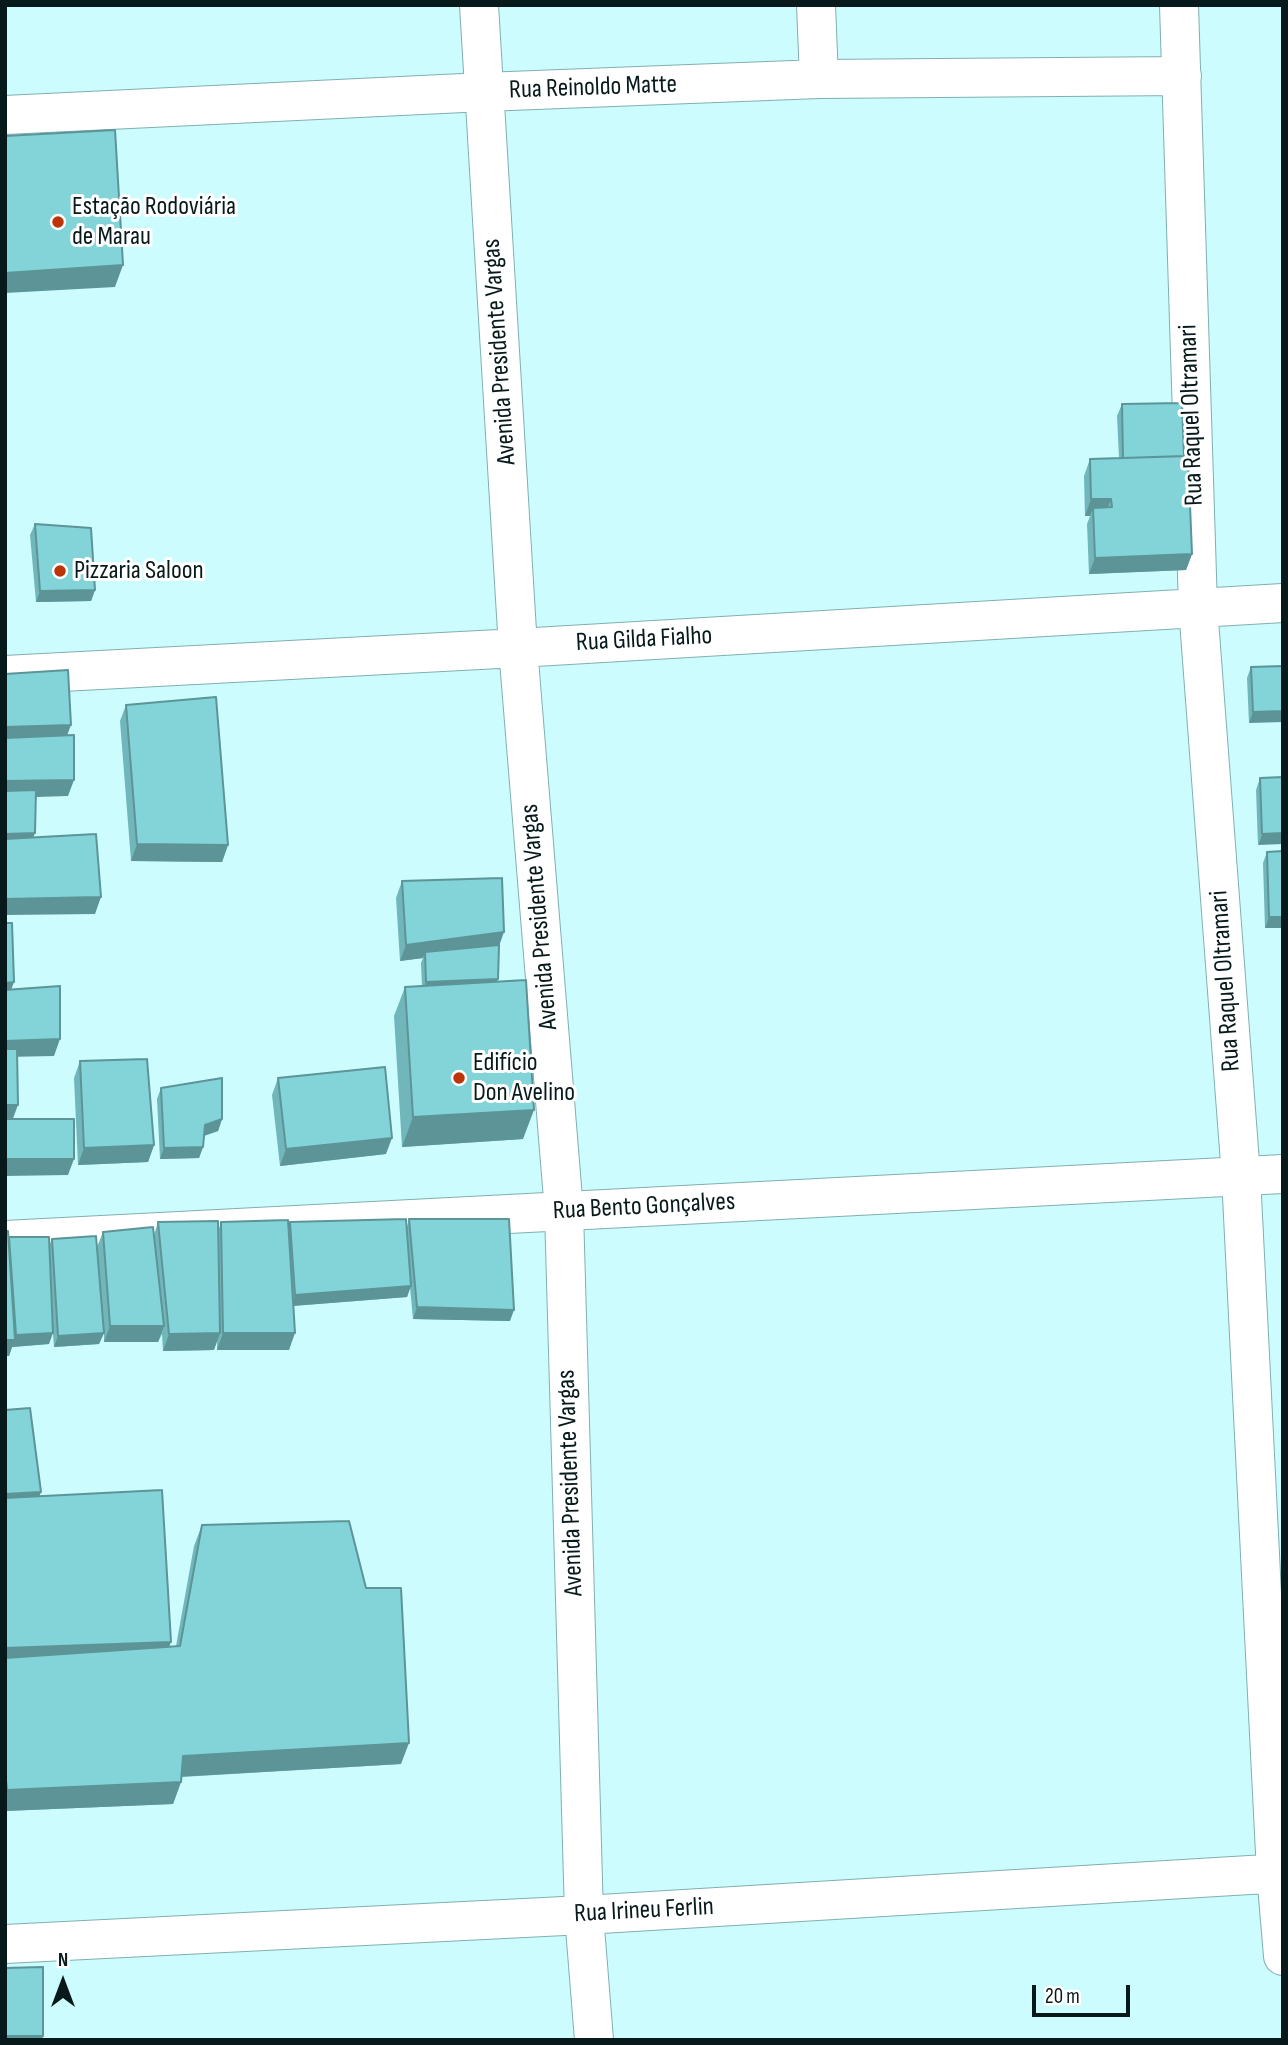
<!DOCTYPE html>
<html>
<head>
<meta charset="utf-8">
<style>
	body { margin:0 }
	#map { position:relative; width:1288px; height:2045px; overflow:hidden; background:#ccfcfe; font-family:"Sofia Sans Condensed",sans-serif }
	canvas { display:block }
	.frame { position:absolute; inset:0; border:7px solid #07191a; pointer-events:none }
	.north { position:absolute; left:28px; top:1947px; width:70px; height:70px; -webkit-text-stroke:5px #fff; paint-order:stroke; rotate:0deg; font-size:19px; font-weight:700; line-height:28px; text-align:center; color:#07191a }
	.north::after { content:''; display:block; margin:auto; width:24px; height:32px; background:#07191a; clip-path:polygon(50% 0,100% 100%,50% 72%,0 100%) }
	.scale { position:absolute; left:1032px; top:1985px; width:98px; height:32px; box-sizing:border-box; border:4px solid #07191a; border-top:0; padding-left:9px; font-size:21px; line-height:24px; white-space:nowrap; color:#07191a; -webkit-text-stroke:5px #fff; paint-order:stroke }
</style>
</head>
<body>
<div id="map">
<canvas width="1288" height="2045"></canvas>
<div class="frame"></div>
<div class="north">N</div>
<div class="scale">20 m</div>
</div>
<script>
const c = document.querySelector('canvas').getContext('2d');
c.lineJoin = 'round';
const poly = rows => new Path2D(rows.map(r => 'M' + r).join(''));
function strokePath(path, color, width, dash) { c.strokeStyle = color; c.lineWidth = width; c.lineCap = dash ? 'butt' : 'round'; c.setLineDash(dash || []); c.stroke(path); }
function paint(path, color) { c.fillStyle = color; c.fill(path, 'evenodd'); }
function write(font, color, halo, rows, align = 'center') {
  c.font = font + ' "Sofia Sans Condensed",sans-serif'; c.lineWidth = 6; c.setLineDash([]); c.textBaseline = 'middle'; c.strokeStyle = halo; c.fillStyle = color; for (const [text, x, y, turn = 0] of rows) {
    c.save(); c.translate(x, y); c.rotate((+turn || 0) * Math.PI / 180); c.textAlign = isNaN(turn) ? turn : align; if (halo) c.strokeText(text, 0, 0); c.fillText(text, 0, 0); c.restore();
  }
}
const minor = poly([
	[479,5,518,648,564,1211,584,1915,594,2040],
	[816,5,819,79],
	[1179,5,1198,607,1241,1176,1276,1873,1283,1956],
	[5,115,484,92,819,79,1182,76],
	[5,675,518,648,1283,603],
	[5,1240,1283,1174],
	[5,1944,584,1915,1283,1873]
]);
const wall = poly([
	[1122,404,1184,456,1192,554,1186,570,1089,574,1087,524,1090,516,1085,516,1084,476,1090,459,1119,458,1117,416],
	[35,524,95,590,91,601,36,602,30,535],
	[1283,666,1249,723,1247,678,1251,667],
	[126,705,228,845,222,862,131,861,120,721],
	[1283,777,1258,845,1256,790,1260,778],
	[1267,852,1283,928,1265,928,1263,863],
	[402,881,499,945,497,982,523,1139,402,1147,394,1016,405,987,422,986,421,963,423,958,400,961,396,898],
	[80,1061,154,1145,148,1162,78,1165,74,1078],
	[278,1078,386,1154,280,1166,272,1095],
	[161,1088,222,1119,218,1131,204,1136,203,1147,199,1158,160,1159,157,1099],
	[409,1219,510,1321,413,1319,410,1287,407,1297,293,1306,289,1350,217,1350,217,1340,214,1350,163,1351,162,1334,158,1342,104,1342,104,1333,99,1344,54,1347,52,1321,49,1344,12,1347,9,1356,8,1240,9,1237,49,1246,52,1239,97,1247,103,1232,154,1235,158,1222,218,1232,221,1222,288,1226,290,1222,407,1227],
	[5,1410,39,1497,169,1646,176,1646,194,1546,202,1525,401,1764,181,1777,181,1782,173,1804,5,1811]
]);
const shadedWall = poly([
	[123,265,115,287,5,293,5,273],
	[1091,499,1111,499,1105,515,1093,508,1090,516,1085,516],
	[1192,554,1186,570,1089,574,1095,558],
	[95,590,91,601,36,602,40,591],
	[1283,711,1283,722,1249,723,1253,712],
	[71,725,65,741,5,743,5,727],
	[74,780,68,796,5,798,5,781],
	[35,833,29,849,5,850,5,834],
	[1283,833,1283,844,1258,845,1262,834],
	[137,844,228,845,222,862,131,861],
	[101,897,95,914,5,915,5,899],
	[1269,917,1283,917,1283,928,1265,928],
	[504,932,498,949,425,952,423,958,400,961,406,945],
	[498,979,494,991,422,993,426,982],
	[14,982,10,993,5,994,5,983],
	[60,1039,54,1056,5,1057,5,1041],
	[5,1105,18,1105,12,1121,5,1121],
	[534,1110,523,1139,402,1147,413,1117],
	[222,1119,218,1131,200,1137,205,1125],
	[392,1138,386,1154,280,1166,286,1149],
	[154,1145,148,1162,78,1165,84,1148],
	[203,1147,199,1158,160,1159,164,1148],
	[5,1159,74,1159,68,1175,5,1176],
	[411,1286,407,1297,291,1306,295,1295],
	[417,1307,514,1310,510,1321,413,1319],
	[110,1326,164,1326,158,1342,104,1342],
	[53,1333,49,1344,12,1347,9,1356,5,1356,5,1340,14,1340,16,1335],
	[104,1333,99,1344,54,1347,58,1336],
	[220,1333,214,1350,163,1351,169,1334],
	[223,1333,295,1333,289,1350,217,1350],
	[41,1492,35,1509,5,1510,5,1494],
	[171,1642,163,1663,5,1669,5,1648],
	[409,1743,401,1764,175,1777,183,1756],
	[181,1782,173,1804,5,1811,5,1796,7,1790],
	[5,2036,43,2036,42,2040,5,2040]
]);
const building = poly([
	[115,130,123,265,5,273,5,136,115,130],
	[1182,403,1184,456,1123,458,1122,404,1182,403],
	[1188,456,1192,554,1095,558,1093,508,1112,507,1111,499,1091,499,1090,459,1188,456],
	[35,524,91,528,95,590,40,591,35,524],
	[1283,666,1283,711,1253,712,1251,667,1283,666],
	[68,670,71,725,5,727,5,674,68,670],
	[216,697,228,845,137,844,126,705,216,697],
	[74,735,74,780,5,781,5,738,74,735],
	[1283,777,1283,833,1262,834,1260,778,1283,777],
	[36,790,35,833,5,834,5,791,36,790],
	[96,834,101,897,5,899,5,839,96,834],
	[1283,851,1283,917,1269,917,1267,852,1283,851],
	[502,878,504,932,406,945,402,881,502,878],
	[5,923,12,923,14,982,5,983,5,923],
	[499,945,498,979,426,982,425,952,499,945],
	[526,980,534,1110,413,1117,405,987,526,980],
	[60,986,60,1039,5,1041,5,990,60,986],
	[5,1049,17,1049,18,1105,5,1105,5,1049],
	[147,1059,154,1145,84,1148,80,1061,147,1059],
	[385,1067,392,1138,286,1149,278,1078,385,1067],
	[222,1078,222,1119,205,1125,203,1147,164,1148,161,1088,222,1078],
	[5,1119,74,1119,74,1159,5,1159,5,1119],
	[406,1219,411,1286,295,1295,290,1222,406,1219],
	[409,1219,509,1219,514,1310,417,1307,409,1219],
	[288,1220,295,1333,223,1333,221,1222,288,1220],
	[218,1221,220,1333,169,1334,158,1222,218,1221],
	[153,1227,164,1326,110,1326,103,1232,153,1227],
	[5,1231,8,1231,15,1340,5,1340,5,1231],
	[96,1236,104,1333,58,1336,52,1239,96,1236],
	[9,1237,49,1237,53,1333,16,1335,9,1237],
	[30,1408,41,1492,5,1494,5,1410,30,1408],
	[162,1490,171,1642,5,1648,5,1498,162,1490],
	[349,1521,366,1588,401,1588,409,1743,183,1756,181,1782,7,1790,5,1770,5,1658,180,1646,202,1525,349,1521],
	[43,1967,43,2036,5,2036,5,1968,43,1967]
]);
const markers = [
	[58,222,7,"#bd3408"],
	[60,571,7,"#bd3408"],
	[459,1078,7,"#bd3408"]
];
const streetNames = [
	["Rua Reinoldo Matte",593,88,-2],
	["Avenida Presidente Vargas",500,352,-94],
	["Rua Raquel Oltramari",1192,415,-92],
	["Rua Gilda Fialho",644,640,-3],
	["Avenida Presidente Vargas",540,917,-95],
	["Rua Raquel Oltramari",1226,981,-94],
	["Rua Bento Gonçalves",644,1207,-3],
	["Avenida Presidente Vargas",571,1483,-92],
	["Rua Irineu Ferlin",644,1911,-3]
];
const poiNames = [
	["Estação Rodoviária",72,207],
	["de Marau",72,237],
	["Pizzaria Saloon",74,571],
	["Edifício",473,1063],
	["Don Avelino",473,1093]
];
strokePath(minor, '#81afb1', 40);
strokePath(minor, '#fff', 38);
paint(wall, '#71b6ba');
paint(shadedWall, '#5c9497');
paint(building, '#83d4d8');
strokePath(building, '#5c9497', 2);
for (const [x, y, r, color] of markers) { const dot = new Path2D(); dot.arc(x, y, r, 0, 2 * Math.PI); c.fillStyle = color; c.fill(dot); strokePath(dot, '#fff', 2.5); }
write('26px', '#07191a', '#fff', streetNames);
write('26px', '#07191a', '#fff', poiNames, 'left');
</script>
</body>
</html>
